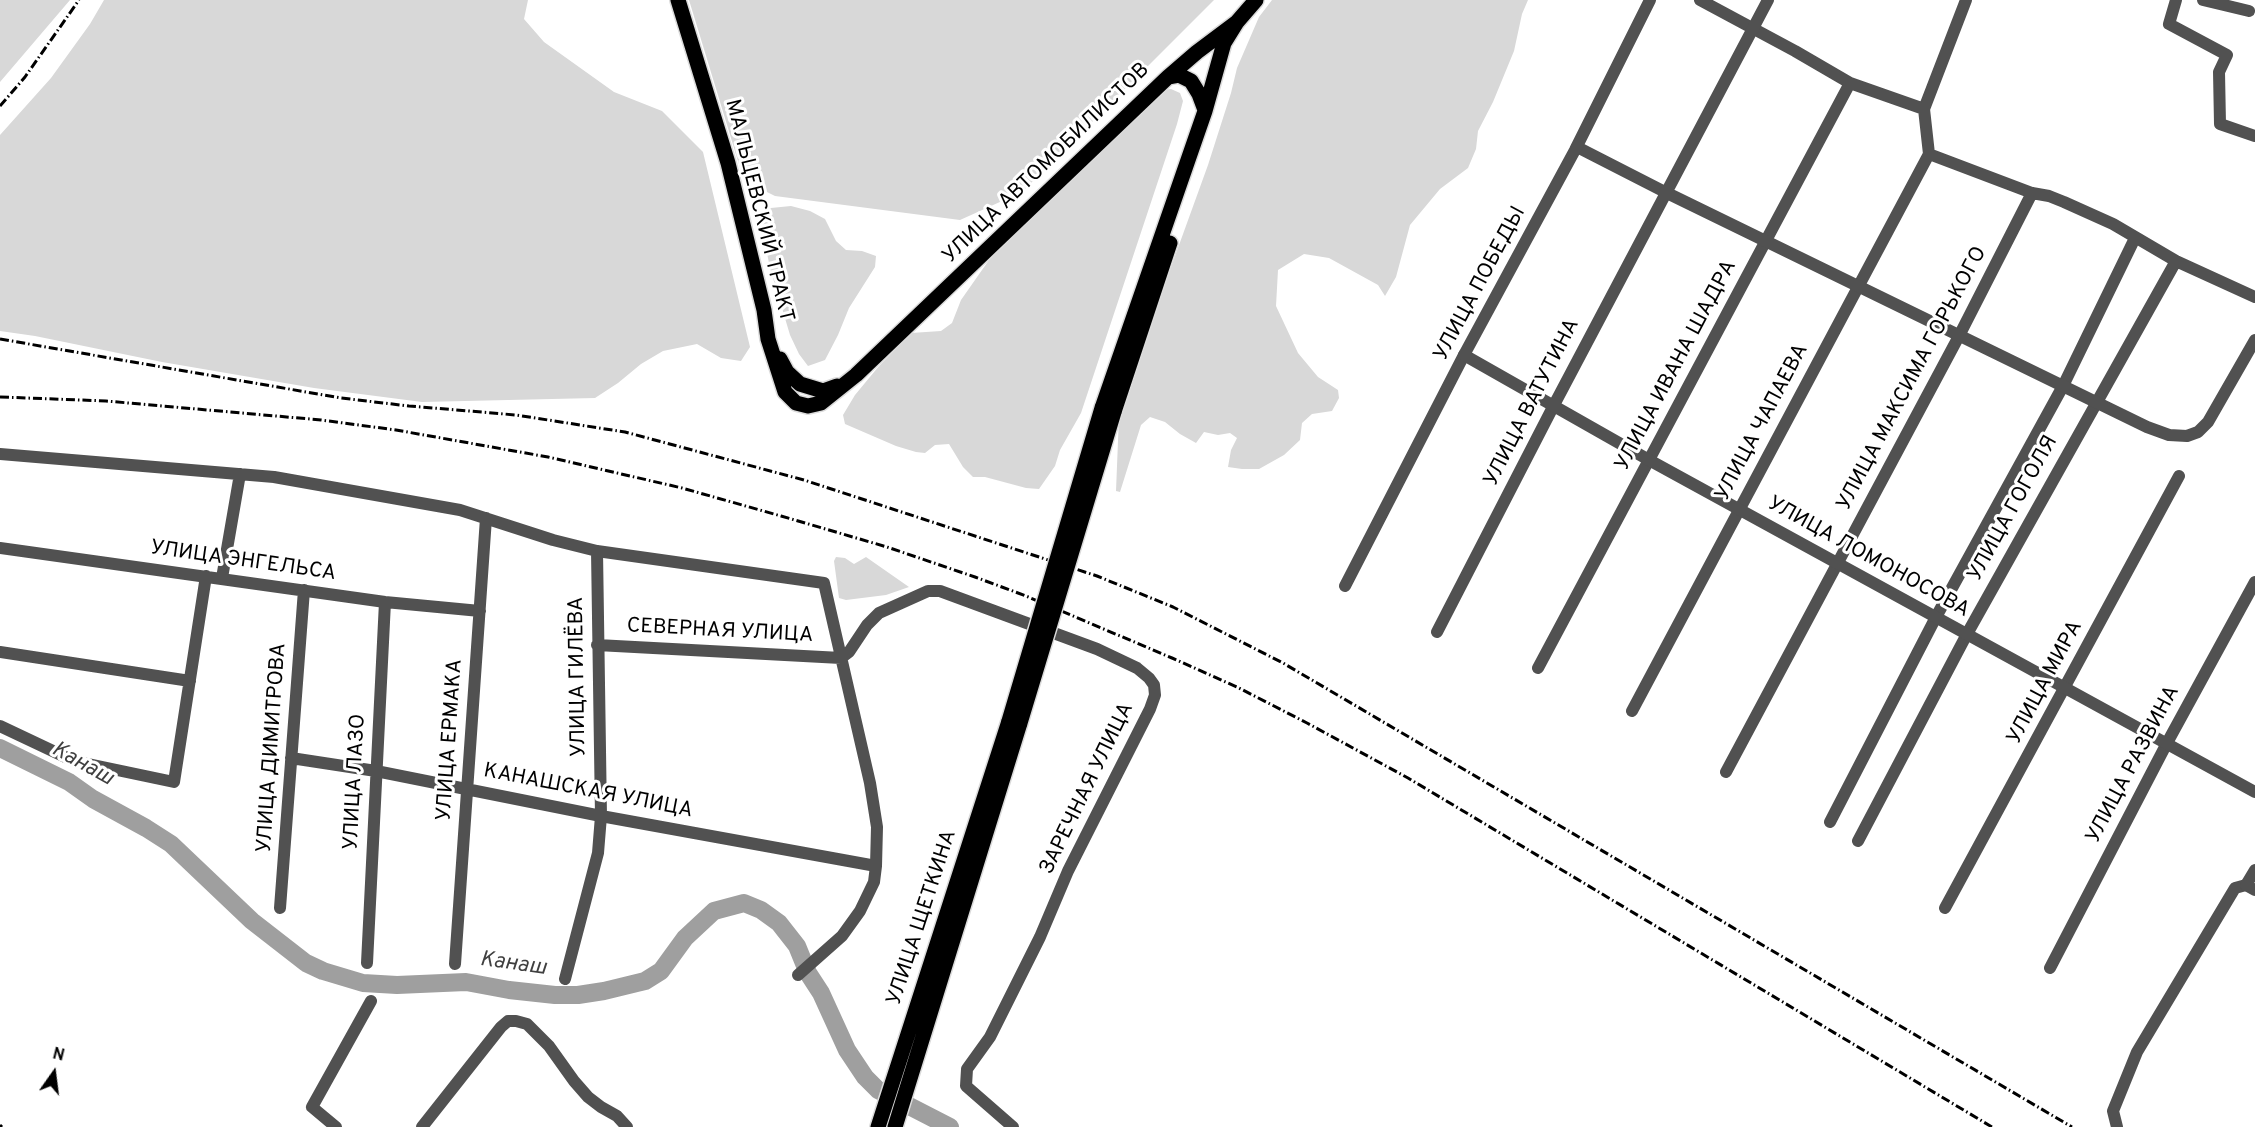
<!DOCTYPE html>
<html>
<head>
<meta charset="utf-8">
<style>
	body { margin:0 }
	#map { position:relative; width:2255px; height:1127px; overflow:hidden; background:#fff; font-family:Overpass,sans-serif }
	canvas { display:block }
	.north { position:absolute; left:24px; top:1043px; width:60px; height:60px; -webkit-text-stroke:4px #fff; paint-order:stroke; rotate:14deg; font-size:16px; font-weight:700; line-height:24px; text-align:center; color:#000 }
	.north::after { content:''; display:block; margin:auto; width:21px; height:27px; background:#000; clip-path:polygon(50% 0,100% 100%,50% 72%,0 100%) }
</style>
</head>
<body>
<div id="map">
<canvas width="2255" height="1127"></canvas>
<div class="north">N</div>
</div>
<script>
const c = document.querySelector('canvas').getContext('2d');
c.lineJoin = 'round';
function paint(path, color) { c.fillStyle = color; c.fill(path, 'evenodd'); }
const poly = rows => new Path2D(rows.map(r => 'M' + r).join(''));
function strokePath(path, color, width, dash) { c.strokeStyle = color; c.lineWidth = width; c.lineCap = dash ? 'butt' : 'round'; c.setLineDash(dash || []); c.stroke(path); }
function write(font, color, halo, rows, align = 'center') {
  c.font = font + ' Overpass,sans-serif'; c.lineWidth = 6; c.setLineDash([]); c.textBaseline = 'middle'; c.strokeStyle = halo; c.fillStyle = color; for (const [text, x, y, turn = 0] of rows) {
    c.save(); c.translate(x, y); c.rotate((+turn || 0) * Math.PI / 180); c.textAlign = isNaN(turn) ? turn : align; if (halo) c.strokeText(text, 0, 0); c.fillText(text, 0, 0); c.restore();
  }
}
const green = poly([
	[0,0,70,0,0,82],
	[104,0,528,0,524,19,544,42,614,92,662,111,703,152,750,347,741,361,721,358,697,344,663,351,641,364,618,383,595,398,422,402,314,388,162,362,35,336,0,331,0,135,51,78,90,24],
	[689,0,1214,0,1022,192,960,220,775,196,757,187,741,171],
	[1272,0,1528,0,1522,14,1514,51,1493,102,1478,131,1476,149,1468,168,1440,189,1410,225,1396,277,1385,296,1378,285,1329,258,1304,254,1278,270,1276,306,1298,353,1318,377,1338,390,1339,398,1332,411,1312,414,1302,423,1300,440,1284,455,1259,469,1242,469,1228,467,1231,450,1237,438,1230,433,1218,435,1204,432,1196,443,1180,434,1165,422,1150,417,1141,425,1120,492,1116,491,1119,416,1128,386,1208,165,1231,93,1237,68,1259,17],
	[1171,89,1180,93,1183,101,1177,124,1081,413,1060,450,1055,466,1039,489,1026,488,985,477,973,477,963,467,949,444,935,445,925,453,916,452,896,446,845,424,843,415,855,395,879,366,911,333,941,331,952,323,961,300,989,260,1087,161,1162,90],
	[791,206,810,211,825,219,836,241,846,250,862,251,876,256,875,267,849,308,838,335,825,360,808,366,799,354,790,335,770,268,762,228,764,217,771,208],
	[836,557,845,558,854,564,866,557,909,587,886,595,846,600,839,598,834,561]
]);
const river = poly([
	[0,748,69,782,93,799,146,828,171,844,252,921,306,963,323,971,363,983,397,985,466,982,509,990,555,995,578,995,604,991,645,981,661,971,685,938,714,911,744,903,761,910,779,923,797,946,808,973,821,993,847,1050,865,1077,878,1090,950,1127]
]);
const minor = poly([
	[1700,0,1795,51,1850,83,1924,109,1929,154],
	[2176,0,2169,24,2227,55,2219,72,2220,124,2255,136],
	[2203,0,2249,11],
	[1924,109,1966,0],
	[1577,147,1665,192],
	[1929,154,2032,193,2049,196,2064,202,2113,224,2176,261,2255,297],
	[0,454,274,477,460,510,553,540,597,551,824,583,870,783,877,827,876,866,874,882,860,911,842,936,798,975],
	[0,548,385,602,480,611],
	[222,578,240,474],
	[1345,586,1464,355],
	[1437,632,1554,405],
	[597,645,841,658,849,652,867,625,879,613,928,591,940,591,1097,649,1137,668,1149,678,1154,685,1155,695,1150,709,1068,871,1040,937,990,1037,967,1069,966,1086,1013,1127],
	[0,652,190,681],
	[1538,668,1850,83],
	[1632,711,1929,154],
	[0,726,74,761,174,782,206,576],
	[291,758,376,771,601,816,876,866],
	[1726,772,1959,336,2032,193],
	[1830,822,1936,617,2063,386,2135,238],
	[1858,841,1967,634,2176,261],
	[280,908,304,590],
	[1945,908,2179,476],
	[367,963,385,602],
	[455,964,486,518],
	[2050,968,2167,743,2255,582],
	[565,979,598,853,601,816,597,551],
	[336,1127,312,1107,371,1001],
	[422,1127,501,1027,508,1021,516,1021,527,1024,549,1046,574,1081,588,1097,601,1107,617,1116,627,1127],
	[2117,1127,2113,1111,2137,1052,2235,888,2246,885]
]);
const tertiary = poly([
	[1650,0,1575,150,1464,355,1649,460,2255,792],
	[1665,192,2147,427,2169,435,2187,436,2198,432,2208,422,2255,340],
	[1554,405,1768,0],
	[2255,870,2246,885,2255,890]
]);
const primary = poly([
	[678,0,728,163,764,310,768,339,785,392,796,403,808,406,821,403,856,375,1168,77,1197,52,1237,22],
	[1168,77,1179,75,1191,81,1199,94,1205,110],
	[780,359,787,372,800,384,823,391,837,386],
	[1102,408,1205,111,1224,43,1237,22,1256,0],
	[1114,412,1170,243],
	[878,1127,1009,721],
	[895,1127,1020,723]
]);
const rail = poly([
	[0,106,25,77,79,0],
	[0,339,341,398,409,406,516,415,625,432,804,480,1097,576,1173,607,1283,663,2072,1127],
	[0,397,106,401,321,420,396,430,548,457,682,488,781,516,887,547,975,577,1026,596,1172,658,1237,687,1307,723,1408,778,1992,1127],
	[0,1125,2,1127]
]);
const primaryBridge = poly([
	[1009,721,1102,408],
	[1020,723,1114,412]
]);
const streetNames = [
	["УЛИЦА АВТОМОБИЛИСТОВ",1047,164,-44],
	["МАЛЬЦЕВСКИЙ ТРАКТ",758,211,76],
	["УЛИЦА ПОБЕДЫ",1481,284,-62],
	["УЛИЦА ИВАНА ШАДРА",1677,366,-62],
	["УЛИЦА МАКСИМА ГОРЬКОГО",1913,379,-62],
	["УЛИЦА ВАТУТИНА",1533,403,-63],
	["УЛИЦА ЧАПАЕВА",1763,423,-62],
	["УЛИЦА ГОГОЛЯ",2014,509,-61],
	["УЛИЦА ЛОМОНОСОВА",1868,558,29],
	["УЛИЦА ЭНГЕЛЬСА",243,562,8],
	["СЕВЕРНАЯ УЛИЦА",720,632,3],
	["УЛИЦА ГИЛЁВА",579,677,-91],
	["УЛИЦА МИРА",2046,683,-62],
	["УЛИЦА ЕРМАКА",451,740,-86],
	["УЛИЦА ДИМИТРОВА",273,748,-86],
	["УЛИЦА РАЗВИНА",2134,765,-62],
	["УЛИЦА ЛАЗО",356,782,-87],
	["ЗАРЕЧНАЯ УЛИЦА",1088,789,-64],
	["КАНАШСКАЯ УЛИЦА",588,792,11],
	["УЛИЦА ЩЕТКИНА",923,918,-72]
];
const waterNames = [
	["Канаш",82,765,29],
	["Канаш",513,965,8]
];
paint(green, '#d8d8d8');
strokePath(river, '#9f9f9f', 18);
strokePath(primary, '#dbdbdb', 18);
strokePath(minor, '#515151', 12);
strokePath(tertiary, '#515151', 12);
strokePath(primary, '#000', 15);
strokePath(rail, '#000', 3, [9, 3, 1.5, 3]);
strokePath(primaryBridge, '#dbdbdb', 18, []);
strokePath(primaryBridge, '#000', 15);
write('21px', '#000', '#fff', streetNames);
write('italic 22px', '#404040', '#fff', waterNames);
</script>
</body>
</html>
